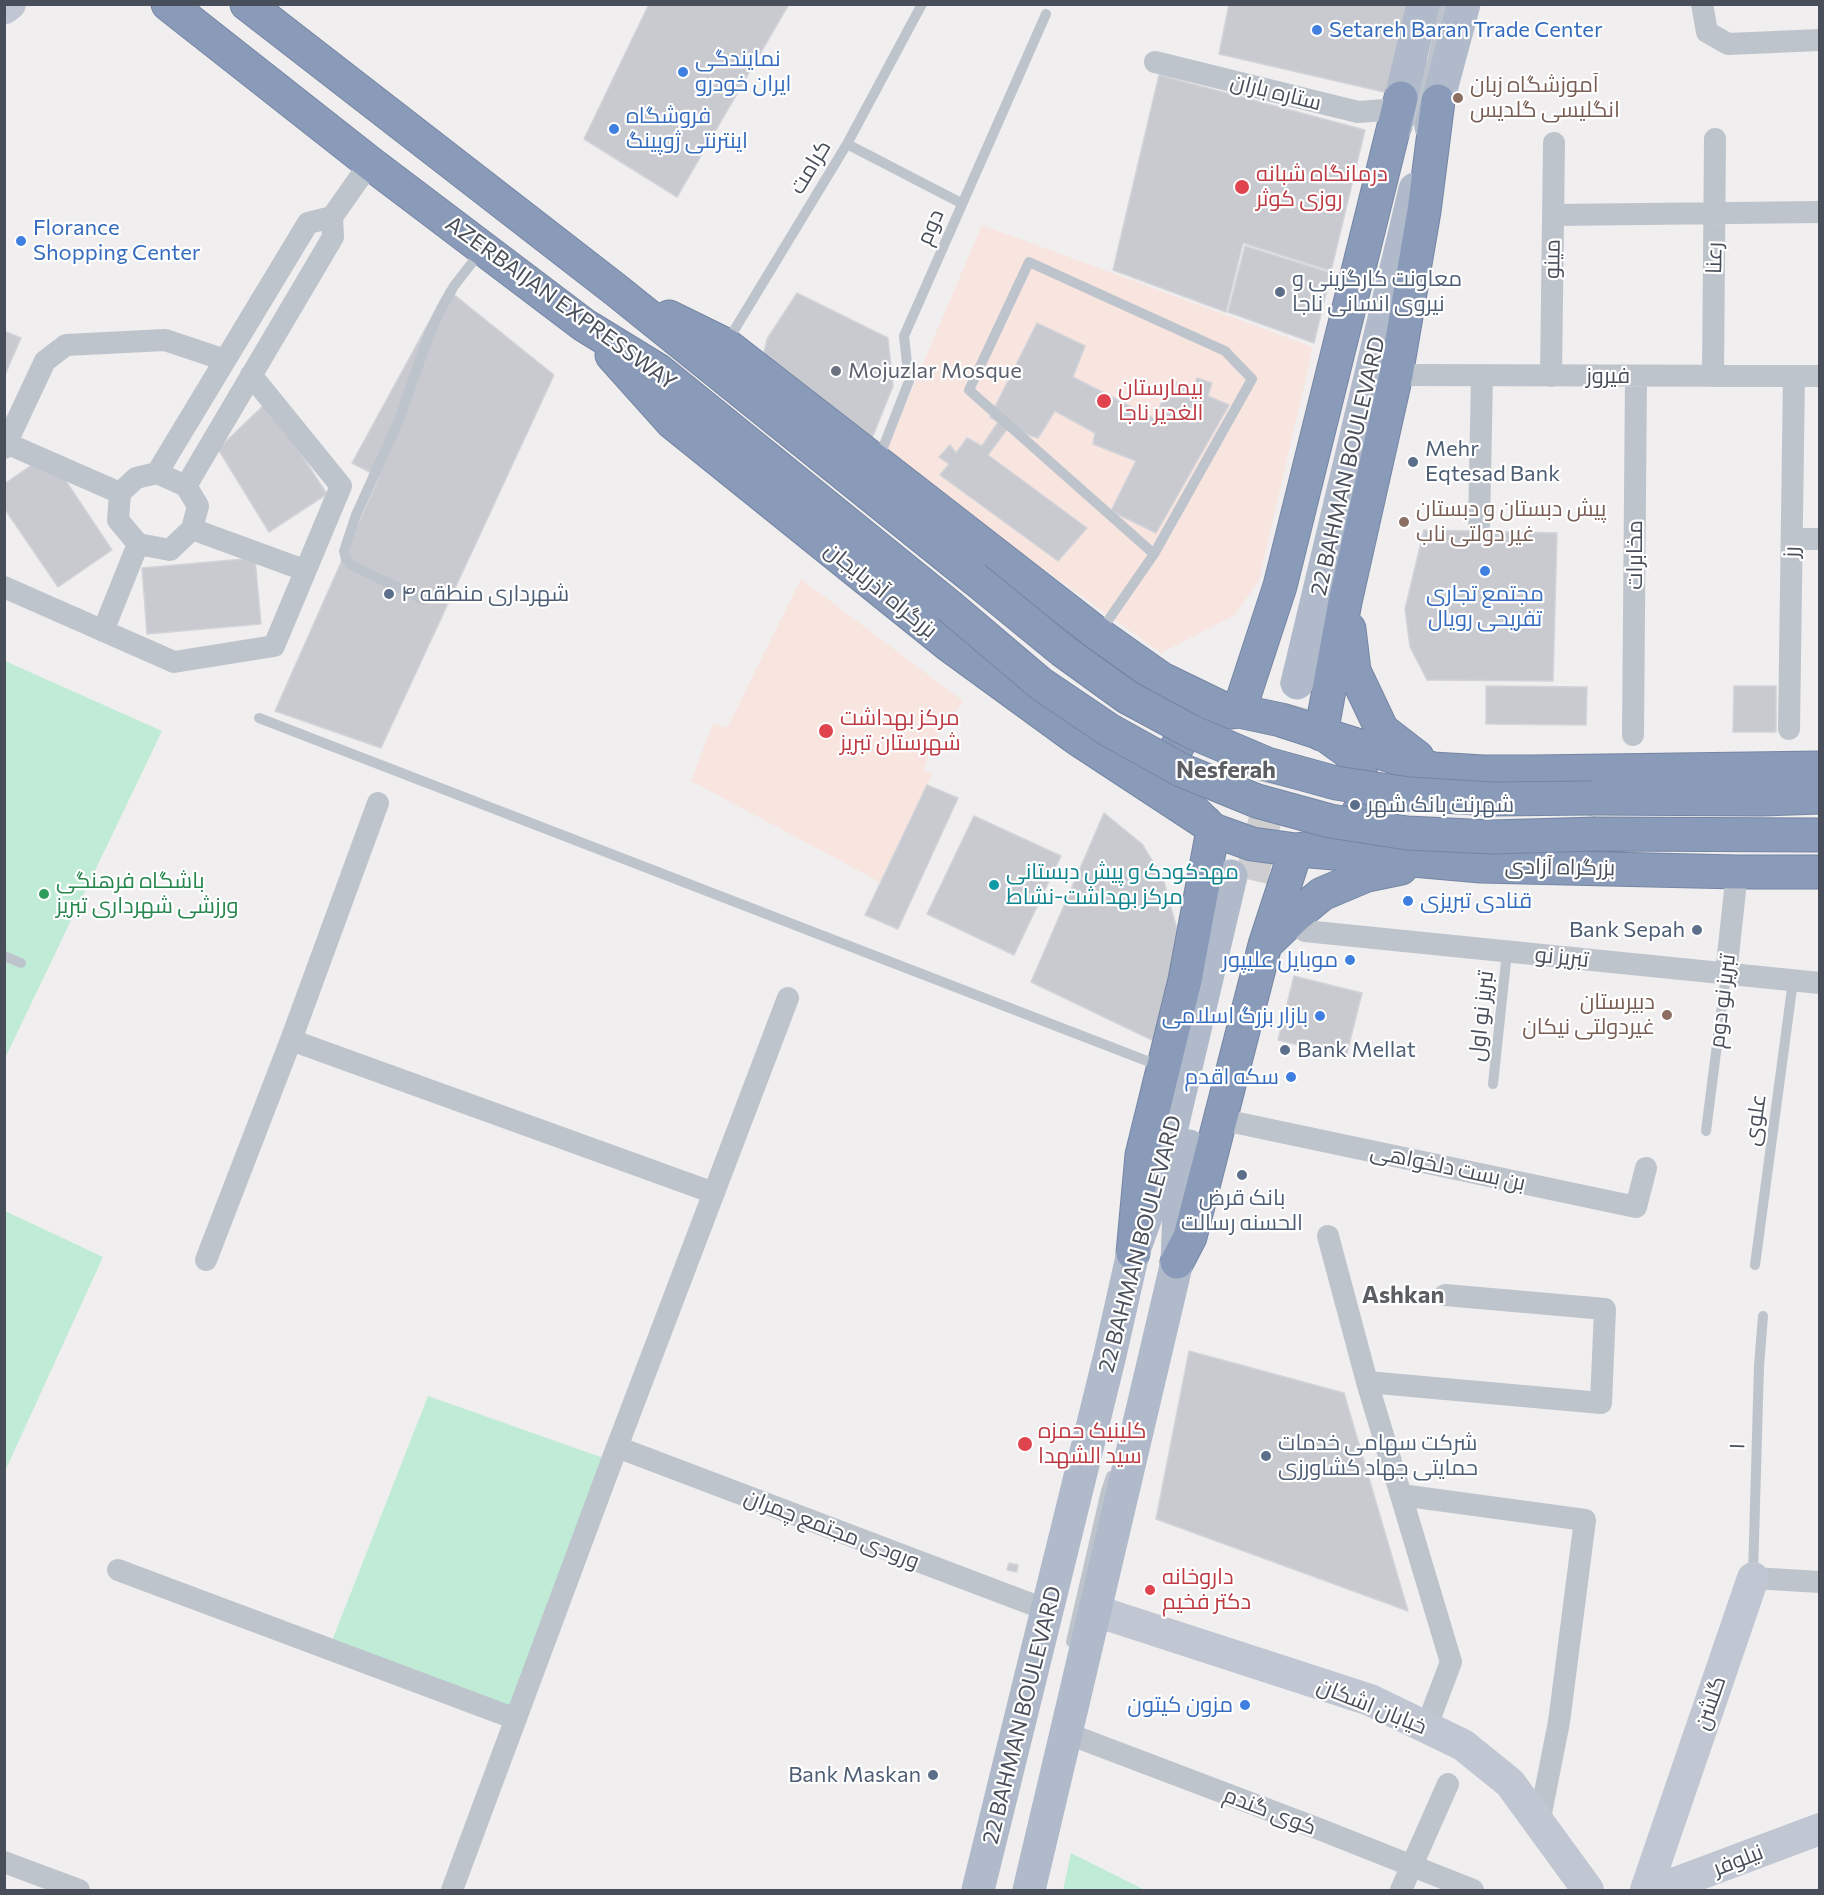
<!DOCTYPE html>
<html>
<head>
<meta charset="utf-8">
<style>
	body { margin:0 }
	#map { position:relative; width:1824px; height:1895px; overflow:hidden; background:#f0eeee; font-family:Commissioner,sans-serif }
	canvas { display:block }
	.frame { position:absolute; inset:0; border:6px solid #484f5a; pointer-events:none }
</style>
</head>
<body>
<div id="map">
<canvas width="1824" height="1895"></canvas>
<div class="frame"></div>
</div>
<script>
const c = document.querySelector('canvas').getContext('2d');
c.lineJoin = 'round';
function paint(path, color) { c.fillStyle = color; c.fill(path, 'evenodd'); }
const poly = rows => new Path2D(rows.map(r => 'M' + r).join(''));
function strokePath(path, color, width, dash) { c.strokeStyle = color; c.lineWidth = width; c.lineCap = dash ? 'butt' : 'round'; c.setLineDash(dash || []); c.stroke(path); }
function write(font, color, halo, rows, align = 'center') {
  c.font = font + ' Commissioner,Cairo,sans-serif'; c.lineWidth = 4.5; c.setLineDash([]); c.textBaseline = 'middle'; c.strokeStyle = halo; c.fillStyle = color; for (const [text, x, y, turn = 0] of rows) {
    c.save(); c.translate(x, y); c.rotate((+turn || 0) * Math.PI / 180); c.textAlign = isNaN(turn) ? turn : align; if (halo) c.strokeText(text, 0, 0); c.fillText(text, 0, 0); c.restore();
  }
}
const medical = poly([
	[982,225,1313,347,1259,580,1235,615,1161,653,884,455],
	[801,579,963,701,939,734,923,769,932,774,880,882,691,781,713,723,727,728]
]);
const green = poly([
	[5,661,162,731,5,1058,4,661],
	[5,1211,103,1257,5,1471,4,1211],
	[428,1396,612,1461,518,1714,330,1646],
	[1071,1853,1145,1890,1063,1890]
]);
const building = poly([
	[649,4,789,4,677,197,584,139,649,4],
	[1229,4,1410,4,1397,95,1219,54,1229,4],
	[1159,75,1365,130,1331,271,1243,243,1226,312,1113,270,1159,75],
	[1245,246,1331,273,1314,343,1228,312,1245,246],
	[447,289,554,375,381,748,275,711,379,477,352,463,447,289],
	[797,293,888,338,893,386,871,441,763,357,767,339,797,293],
	[1037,323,1085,346,1073,377,1155,419,1171,379,1192,392,1197,378,1212,383,1208,396,1229,405,1156,533,1111,511,1136,461,1093,444,1095,433,1055,411,1038,438,1008,428,988,455,1087,528,1058,561,940,475,949,464,939,457,950,445,956,453,967,438,982,446,998,422,990,417,1037,323],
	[4,331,21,338,4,377,4,331],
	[267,402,327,494,269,532,218,449,267,402],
	[48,454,112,550,58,587,4,508,4,484,48,454],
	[1424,530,1557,533,1553,681,1427,680,1410,647,1405,609,1424,530],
	[255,558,261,624,147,634,142,568,255,558],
	[1486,686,1587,687,1586,725,1486,724,1486,686],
	[1734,686,1776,686,1776,732,1733,732,1734,686],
	[927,785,958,798,898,929,865,915,927,785],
	[1104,813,1142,844,1163,878,1178,933,1156,1042,1031,982,1104,813],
	[974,816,1061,856,1014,955,927,914,974,816],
	[1294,976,1362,993,1346,1057,1278,1040,1294,976],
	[1189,1351,1344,1393,1408,1611,1156,1519,1189,1351],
	[1009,1563,1018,1565,1017,1572,1007,1570,1009,1563]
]);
const primaryTunnel = poly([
	[1251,880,1297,683]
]);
const lane = poly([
	[1430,72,1444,4],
	[1412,121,1430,64],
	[847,144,961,203],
	[727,342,847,144,922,4],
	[879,458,909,381,904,336,1046,14],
	[424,600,351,565,346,559,344,551,356,515,399,420,430,332,442,307,454,286,481,251],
	[1100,632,1154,554,1252,379,1225,351,1029,262,969,390,1154,554],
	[259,718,1160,1066],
	[4,956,21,963],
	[1493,1084,1507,952],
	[1706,1131,1726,974],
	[1755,1265,1793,981],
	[1753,1575,1759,1366,1763,1316],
	[1071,1642,1106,1491,1111,1476]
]);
const street = poly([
	[1702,4,1707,32,1728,44,1820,40],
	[1155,62,1358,112,1399,109],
	[1553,215,1820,212],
	[1396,375,1820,376],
	[1551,376,1554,143],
	[1713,376,1715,139],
	[6,443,120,493],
	[4,448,45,361,66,345,165,340,225,360],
	[157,473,308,223,332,217],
	[157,473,186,486,198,506,192,529,170,550,138,544,118,520,120,493,136,478,157,473],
	[186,486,333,237,332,217,370,163],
	[1479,527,1482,376],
	[192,529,304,570],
	[1792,539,1820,539],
	[4,587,174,662,274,646,341,486,251,375],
	[103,631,138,544],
	[1789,729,1794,376],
	[1633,735,1636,376],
	[1305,931,1820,983],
	[1726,974,1737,872],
	[291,1040,714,1193],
	[1219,1119,1636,1207,1646,1168],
	[1328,1236,1367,1382,1451,1662,1426,1728],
	[206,1260,291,1040,378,803],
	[1367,1382,1601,1403,1605,1309,1445,1295],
	[617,1447,1047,1610],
	[1401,1495,1585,1520,1559,1722,1539,1823],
	[118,1570,516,1719],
	[1753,1578,1820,1582],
	[1066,1733,1319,1829,1473,1890],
	[4,1862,79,1890],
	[452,1890,617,1447,788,998],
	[1401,1890,1448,1784]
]);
const secondary = poly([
	[5,8,10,4],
	[1096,1611,1370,1700,1463,1745,1510,1783,1588,1890],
	[1646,1890,1753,1578],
	[1657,1890,1820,1829]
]);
const primary = poly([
	[1396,126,1401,98,1423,4],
	[1431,127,1464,4],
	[1297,683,1415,189],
	[978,1890,1110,1355,1133,1253,1160,1178,1231,876],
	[1029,1890,1177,1262,1180,1184,1189,1146]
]);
const highway = poly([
	[168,4,370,163,584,325,659,371,949,606],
	[247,4,616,290,974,578],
	[669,317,726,345,1098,634,1139,663,1162,679,1230,712],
	[612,355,672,422,949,645,1078,739,1206,823],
	[1349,629,1354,671,1382,730,1417,757],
	[1239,711,1280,586,1401,98],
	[1239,711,1281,720,1324,734,1349,752,1361,776,1362,805,1350,830,1331,845,1296,850,1252,844,1213,830,1184,802,1172,780,1175,750,1189,727,1210,714,1239,711],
	[1321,734,1345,602,1396,375,1424,211,1438,101],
	[1331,737,1433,769,1483,772,1534,772,1820,768],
	[1592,798,1762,799,1820,797],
	[1596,834,1820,835],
	[1311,851,1481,866,1737,872,1820,872],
	[1268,942,1294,917,1322,894,1367,875,1401,868],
	[1133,1253,1142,1155,1185,980,1213,830],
	[1177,1262,1190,1237,1265,945,1296,850]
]);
const highwayBridge = poly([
	[974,578,1062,650,1127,697,1192,732,1267,764,1336,783,1409,794,1492,799,1592,798],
	[949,606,1041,684,1109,730,1181,770,1257,801,1330,821,1407,833,1492,837,1596,834]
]);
const markers = [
	[1317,30,6,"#3f7fe0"],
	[683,72,6,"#3f7fe0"],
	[1458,98,6,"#8d6e63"],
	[614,129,6,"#3f7fe0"],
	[1242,187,8,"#e0444e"],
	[21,241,6,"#3f7fe0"],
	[1280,292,6,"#5c6f8a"],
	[836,371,6,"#6b7280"],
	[1104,401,8,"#e0444e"],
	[1413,462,6,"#5c6f8a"],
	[1404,522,6,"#8d6e63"],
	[1485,571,6,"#3f7fe0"],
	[389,594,6,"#5c6f8a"],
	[826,731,8,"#e0444e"],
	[1355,805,6,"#5c6f8a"],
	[994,885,6,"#0f9aa8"],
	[44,894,6,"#2e9e5b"],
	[1408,901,6,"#3f7fe0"],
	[1697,930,6,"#5c6f8a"],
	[1350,960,6,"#3f7fe0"],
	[1667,1015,6,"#8d6e63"],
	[1320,1016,6,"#3f7fe0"],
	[1285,1050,6,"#5c6f8a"],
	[1291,1077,6,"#3f7fe0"],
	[1242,1175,6,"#5c6f8a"],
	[1025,1444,8,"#e0444e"],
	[1266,1456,6,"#5c6f8a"],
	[1150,1590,6,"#e0444e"],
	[1245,1705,6,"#3f7fe0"],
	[933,1775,6,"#5c6f8a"]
];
const shopNames = [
	["Setareh Baran Trade Center",1329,30],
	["نمایندگی",695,59],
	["ایران خودرو",695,84],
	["فروشگاه",626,116],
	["اینترنتی ژوپینگ",626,141],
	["Florance",33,228],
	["Shopping Center",33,253],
	["مجتمع تجاری",1485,594,"center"],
	["تفریحی رویال",1485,619,"center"],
	["قنادی تبریزی",1420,901],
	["موبایل علیپور",1338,960,"right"],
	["بازار بزرگ اسلامی",1308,1016,"right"],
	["سکه اقدم",1279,1077,"right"],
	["مزون کیتون",1233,1705,"right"]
];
const educationNames = [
	["آموزشگاه زبان",1470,85],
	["انگلیسی گلدیس",1470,110],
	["پیش دبستان و دبستان",1416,509],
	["غیر دولتی ناب",1416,534],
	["دبیرستان",1655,1002,"right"],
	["غیردولتی نیکان",1655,1027,"right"]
];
const streetNames = [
	["ستاره باران",1276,92,14],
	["کرامت",810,167,-59],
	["دوم",930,227,-67],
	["رعنا",1714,258,-89],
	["مینو",1552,259,-89],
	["AZERBAIJAN EXPRESSWAY",561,303,36],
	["فیروز",1608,376],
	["22 BAHMAN BOULEVARD",1348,466,-77],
	["رز",1791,552,-89],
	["مخابرات",1635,555,-90],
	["بزرگراه آذربایجان",881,590,39],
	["بزرگراه آزادی",1560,867,1],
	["تبریز نو",1562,957,6],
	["تبریز نو دوم",1722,1001,-83],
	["تبریز نو اول",1481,1016,-84],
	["علوی",1755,1120,-82],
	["بن بست دلخواهی",1448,1167,12],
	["22 BAHMAN BOULEVARD",1140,1244,-75],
	["۱",1737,1446,-88],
	["ورودی مجتمع چمران",832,1529,21],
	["گلشن",1710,1703,-71],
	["خیابان اشکان",1372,1706,22],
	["22 BAHMAN BOULEVARD",1022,1715,-76],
	["کوی گندم",1270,1811,21],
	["نیلوفر",1738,1860,-21]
];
const healthNames = [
	["درمانگاه شبانه",1256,174],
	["روزی کوثر",1256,199],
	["بیمارستان",1118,388],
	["الغدیر ناجا",1118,413],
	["مرکز بهداشت",840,718],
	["شهرستان تبریز",840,743],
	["کلینیک حمزه",1038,1431],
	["سید الشهدا",1038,1456],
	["داروخانه",1162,1577],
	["دکتر فخیم",1162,1602]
];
const serviceNames = [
	["معاونت کارگزینی و",1292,279],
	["نیروی انسانی ناجا",1292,304],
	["Mehr",1425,449],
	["Eqtesad Bank",1425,474],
	["شهرداری منطقه ۴",401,594],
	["شهرنت بانک شهر",1367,805],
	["Bank Sepah",1685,930,"right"],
	["Bank Mellat",1297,1050],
	["بانک قرض",1242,1198,"center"],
	["الحسنه رسالت",1242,1223,"center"],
	["شرکت سهامی خدمات",1278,1443],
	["حمایتی جهاد کشاورزی",1278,1468],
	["Bank Maskan",921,1775,"right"]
];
const worshipNames = [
	["Mojuzlar Mosque",848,371]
];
const cultureNames = [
	["مهدکودک و پیش دبستانی",1006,872],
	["مرکز بهداشت-نشاط",1006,897]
];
const leisureNames = [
	["باشگاه فرهنگی",56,881],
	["ورزشی شهرداری تبریز",56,906]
];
const neighbourhoodNames = [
	["Nesferah",1226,770],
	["Ashkan",1403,1295]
];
paint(medical, '#f8e5e0');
paint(green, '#c0ebd6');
paint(building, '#c9cad0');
strokePath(building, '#d2d4d9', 1.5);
strokePath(primaryTunnel, '#ceced0', 33, [33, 16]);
strokePath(highway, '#7586a4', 35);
strokePath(lane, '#bec4cc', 10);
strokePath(street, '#bec4cc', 22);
strokePath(secondary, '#c0c7d3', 32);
strokePath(primary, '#b0bacb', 33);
strokePath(highway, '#8a9bb9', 33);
strokePath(highwayBridge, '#7586a4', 35, []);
strokePath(highwayBridge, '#8a9bb9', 33);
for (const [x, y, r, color] of markers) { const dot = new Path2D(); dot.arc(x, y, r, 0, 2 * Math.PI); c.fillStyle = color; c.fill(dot); strokePath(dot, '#fff', 2); }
write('22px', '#366cbe', '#fff', shopNames, 'left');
write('22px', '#785e54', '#fff', educationNames, 'left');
write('22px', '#484f5a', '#fff', streetNames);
write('22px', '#be3a42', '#fff', healthNames, 'left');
write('22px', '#4e5e75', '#fff', serviceNames, 'left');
write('22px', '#5b616d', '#fff', worshipNames, 'left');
write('22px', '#0d838f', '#fff', cultureNames, 'left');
write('22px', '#27864d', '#fff', leisureNames, 'left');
write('bold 24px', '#5b5e62', '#fff', neighbourhoodNames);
</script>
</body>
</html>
